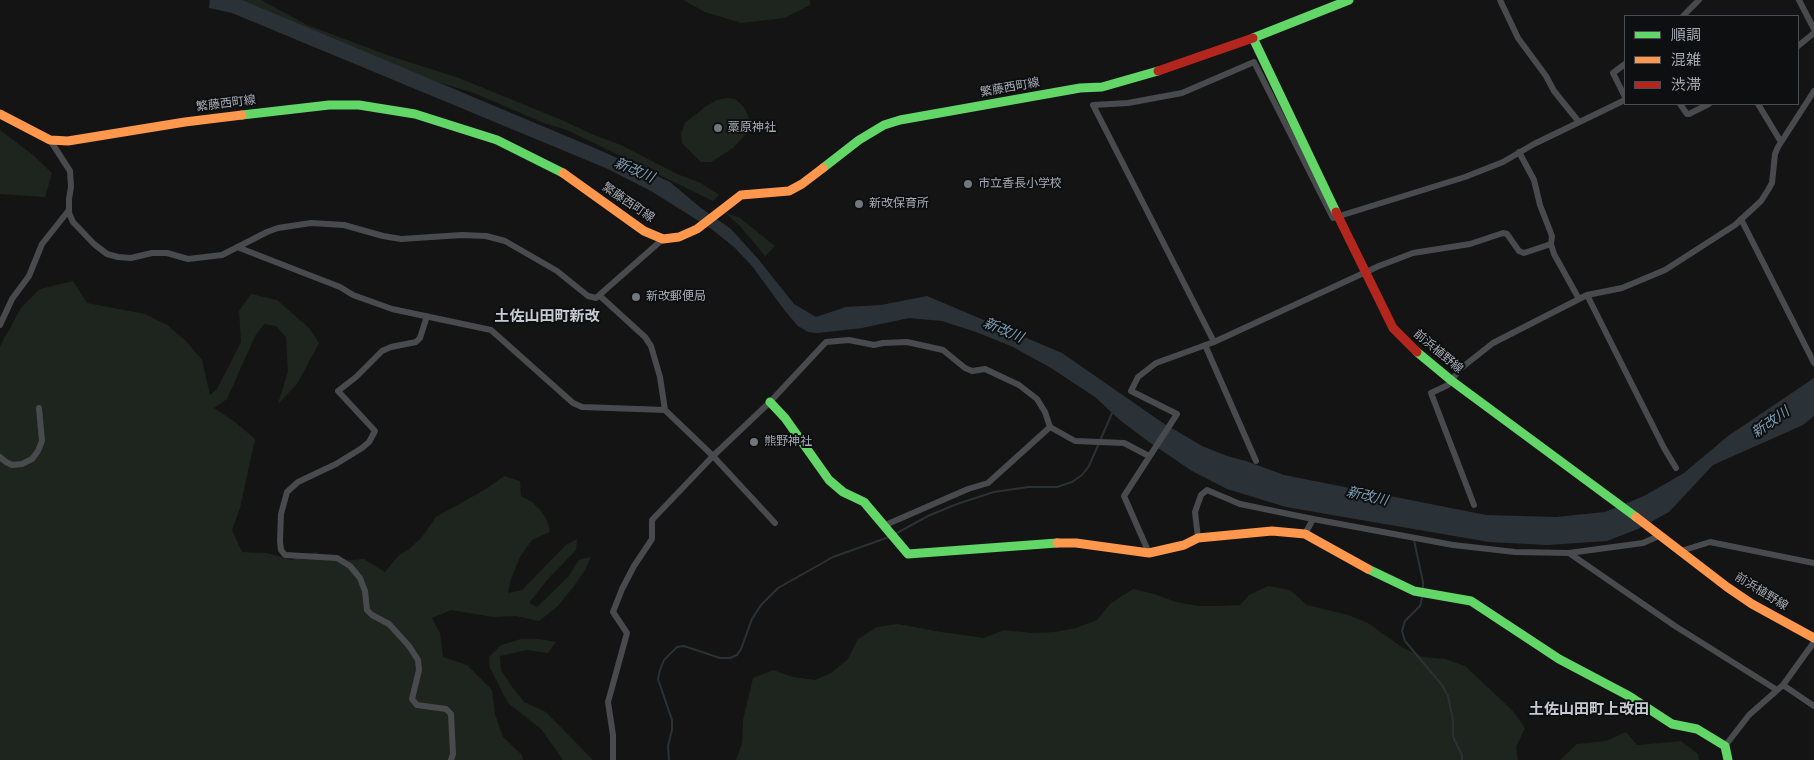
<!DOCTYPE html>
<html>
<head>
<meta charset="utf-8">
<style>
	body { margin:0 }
	#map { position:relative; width:1814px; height:760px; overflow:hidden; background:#141414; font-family:Poppins,"Noto Sans JP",sans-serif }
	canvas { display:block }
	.legend { position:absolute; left:1624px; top:15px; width:175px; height:90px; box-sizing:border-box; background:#0e0f10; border:1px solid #4a4d52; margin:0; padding:6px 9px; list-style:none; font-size:15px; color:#a5abb5 }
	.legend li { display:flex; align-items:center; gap:10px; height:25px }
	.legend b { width:25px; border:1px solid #4a4d52 }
</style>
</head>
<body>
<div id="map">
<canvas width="1814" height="760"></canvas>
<ul class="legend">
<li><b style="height:6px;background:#63d668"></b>順調</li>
<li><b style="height:6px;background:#ff974d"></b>混雑</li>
<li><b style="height:6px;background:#b3261e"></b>渋滞</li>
</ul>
</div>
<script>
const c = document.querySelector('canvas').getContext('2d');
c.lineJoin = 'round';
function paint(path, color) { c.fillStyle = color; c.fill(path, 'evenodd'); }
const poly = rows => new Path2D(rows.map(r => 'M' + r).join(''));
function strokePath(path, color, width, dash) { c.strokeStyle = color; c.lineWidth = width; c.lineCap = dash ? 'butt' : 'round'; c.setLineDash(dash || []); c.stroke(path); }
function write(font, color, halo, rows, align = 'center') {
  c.font = font + ' Poppins,"Noto Sans JP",sans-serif'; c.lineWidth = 4; c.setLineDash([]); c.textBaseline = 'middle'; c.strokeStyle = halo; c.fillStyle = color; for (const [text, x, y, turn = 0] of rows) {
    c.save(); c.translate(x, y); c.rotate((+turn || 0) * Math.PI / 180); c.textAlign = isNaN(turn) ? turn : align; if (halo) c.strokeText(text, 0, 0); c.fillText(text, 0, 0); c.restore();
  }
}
const green = poly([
	[207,0,261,0,307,25,390,56,459,78,564,121,594,135,621,145,677,174,701,183,719,195,713,201,567,130,544,123,474,93,418,76,229,6],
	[683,0,810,0,810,5,785,18,741,23,705,12],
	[726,98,735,99,743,106,753,126,733,148,711,162,701,162,682,143,681,133,685,123,705,107,717,100],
	[0,130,33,155,52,173,45,197,0,194],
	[724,212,740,218,775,246,765,256,740,226],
	[73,281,87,303,145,314,167,325,186,341,202,360,210,395,217,389,241,342,239,311,251,294,277,300,309,328,319,343,297,384,278,404,288,371,286,337,276,326,264,324,255,336,227,399,214,408,235,422,255,439,240,508,232,530,242,552,267,553,291,560,315,552,339,561,364,559,385,572,398,556,408,550,422,537,436,517,486,489,504,476,520,481,521,496,532,502,541,511,547,520,550,532,532,540,520,557,511,579,508,593,522,590,566,545,577,539,576,550,547,580,529,603,537,607,569,576,579,560,591,557,585,570,574,586,558,606,539,621,516,616,493,617,451,610,432,618,440,633,443,657,467,665,492,690,495,714,503,737,522,755,523,760,0,760,0,346,21,308,40,289],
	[1268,586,1290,590,1307,605,1348,615,1368,623,1403,648,1423,657,1445,659,1465,666,1512,710,1525,728,1516,747,1518,760,736,760,742,743,743,720,753,678,773,670,793,677,815,680,831,673,848,659,858,639,877,627,898,624,941,632,984,638,1004,630,1033,633,1055,632,1076,628,1097,620,1111,603,1133,589,1154,594,1176,602,1198,606,1219,606,1240,605,1249,595],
	[521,639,539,639,556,642,548,653,527,650,500,656,501,670,513,688,524,702,546,712,593,760,563,760,541,729,508,703,490,668,489,657,501,645],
	[1626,732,1637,745,1681,741,1698,754,1699,760,1560,760,1577,744,1606,741]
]);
const water = poly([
	[210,0,242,0,597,149,670,182,701,208,731,229,759,260,794,304,816,317,846,307,881,305,927,296,1062,353,1163,423,1202,446,1227,456,1246,461,1284,475,1486,515,1556,517,1605,512,1644,496,1684,473,1728,436,1814,378,1814,416,1803,425,1713,465,1669,512,1638,529,1607,541,1547,545,1489,542,1286,507,1227,489,1192,471,1149,442,1121,421,1095,397,1051,368,1011,346,976,332,942,321,909,318,862,328,818,333,808,332,798,326,785,311,752,266,735,248,713,230,651,191,608,169,232,13,209,8]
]);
const stream = poly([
	[895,534,928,516,957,504,994,492,1028,487,1057,487,1072,482,1082,475,1089,466,1113,411],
	[1414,540,1423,582,1423,590],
	[1423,594,1420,606,1405,621,1402,631,1405,641,1442,685,1448,696,1453,720,1453,737,1462,755,1462,760],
	[669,760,668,746,672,730,672,720,658,679,660,670,664,660,677,647,684,646,720,658,730,658,737,655,741,649,752,619,761,605,778,588,833,557,889,537]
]);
const street = poly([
	[1500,0,1518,38,1546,76,1554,91,1579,122],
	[1799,0,1814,29],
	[1683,16,1699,0],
	[1798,46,1814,33],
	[1625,64,1613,73,1625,97],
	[1680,104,1687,114,1689,114,1709,104],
	[1758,104,1781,142],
	[50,140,70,171,71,187,69,199,69,213,73,222,94,244,107,254,118,257,131,258,152,253,167,253,188,259,222,255,267,232,278,228,311,223,344,225,383,236,401,239,462,235,486,236,505,241,557,271,588,296,596,298,663,239],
	[1519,152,1534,180,1540,205,1552,236,1551,244],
	[1741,219,1814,363],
	[237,247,340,287,353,295,392,309,491,330,573,403,582,407,665,410],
	[1587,295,1664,448,1676,468],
	[600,296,645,337,651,346,660,377,665,410,713,456,775,523],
	[427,316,420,338,416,342,391,347,382,351,356,377,338,391,375,431,369,442,362,448,336,464,298,482,287,492,281,514,280,541,281,550,285,555,337,558,350,566,360,578,365,591,367,610,372,615,389,624,409,646,418,660,419,670,412,699,417,705,446,709,451,714,453,754,451,760],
	[0,325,12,299,29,276,42,244,69,210],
	[1214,342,1093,105,1128,103,1182,93,1254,62,1333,218,1465,177,1503,162,1534,144,1625,100],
	[1205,345,1256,461],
	[0,457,6,462,12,465,22,464,32,459,38,451,42,441,39,408],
	[1474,505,1431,393,1448,385,1460,369,1493,343,1587,295,1622,288,1665,270,1735,225,1761,201,1768,190,1772,183,1775,154,1778,147,1814,91],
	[883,526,968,489,988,483,1050,427],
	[1305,534,1313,519,1453,545,1515,552,1569,553,1643,543,1661,535],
	[1198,538,1195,512,1201,495,1207,490,1240,504,1313,519],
	[1681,551,1710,542,1814,563],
	[1149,553,1124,496,1177,414,1131,391,1138,377,1156,363,1214,342,1379,266,1413,253,1470,244,1503,233,1507,234,1519,251,1524,253,1551,244,1554,254,1579,299],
	[1569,553,1675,626,1777,690],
	[1783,685,1814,706],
	[1725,746,1749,715,1783,685,1814,642],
	[613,760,613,735,608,702,627,633,613,612,622,589,634,566,652,539,652,520,713,456,770,402,826,342,849,340,874,345,883,343,907,342,943,350,965,368,972,371,985,369,1019,385,1037,399,1045,412,1050,427,1075,441,1124,443,1149,456]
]);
const fast = poly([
	[242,115,329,105,359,105,415,114,497,140,563,173],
	[823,168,859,140,884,125,900,120,1080,88,1102,87,1158,71],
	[1336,212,1253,38,1349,0],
	[1417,352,1452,381,1636,517],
	[770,402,785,418,829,480,843,492,864,502,908,554,1057,543],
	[1368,569,1414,591,1471,601,1559,659,1629,696,1672,724,1697,729,1725,746,1728,760]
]);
const slow = poly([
	[0,114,50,140,68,141,185,122,242,115],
	[563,173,644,231,663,239,679,237,697,229,741,195,789,191,802,184,823,168],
	[1636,517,1727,587,1752,604,1814,638],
	[1057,543,1076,543,1149,553,1184,545,1198,538,1272,531,1305,534,1368,569]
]);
const jam = poly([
	[1158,71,1253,38],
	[1336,212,1393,328,1417,352]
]);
const markers = [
	[718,128,5,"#72767d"],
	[968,184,5,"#72767d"],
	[859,204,5,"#72767d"],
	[636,297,5,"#72767d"],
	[754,442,5,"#72767d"]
];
const streetNames = [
	["繁藤西町線",1010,88,-10],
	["繁藤西町線",226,104,-7],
	["繁藤西町線",628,203,34],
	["前浜植野線",1438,352,40],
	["前浜植野線",1761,592,32]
];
const poiNames = [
	["藁原神社",728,128],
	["市立香長小学校",978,184],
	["新改保育所",869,204],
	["新改郵便局",646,297],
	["熊野神社",764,442]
];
const waterNames = [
	["新改川",634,171,23],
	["新改川",1003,331,23],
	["新改川",1771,423,-35],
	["新改川",1367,497,13]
];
const quarterNames = [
	["土佐山田町新改",547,317],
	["土佐山田町上改田",1589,710]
];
paint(green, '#1e251e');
paint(water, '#2a3237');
strokePath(stream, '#2a3237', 2);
strokePath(street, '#494a4d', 6);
strokePath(fast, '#63d668', 9);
strokePath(slow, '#ff974d', 9);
strokePath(jam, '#b3261e', 9);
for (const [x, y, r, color] of markers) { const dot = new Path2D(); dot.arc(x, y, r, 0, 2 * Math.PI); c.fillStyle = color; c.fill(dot); strokePath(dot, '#0e0f10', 2); }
write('12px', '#a5abb5', '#0e0f10', streetNames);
write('12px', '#a5abb5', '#0e0f10', poiNames, 'left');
write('italic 14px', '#7d9bb0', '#0e0f10', waterNames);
write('bold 15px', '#c6cad1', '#0e0f10', quarterNames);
</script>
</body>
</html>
